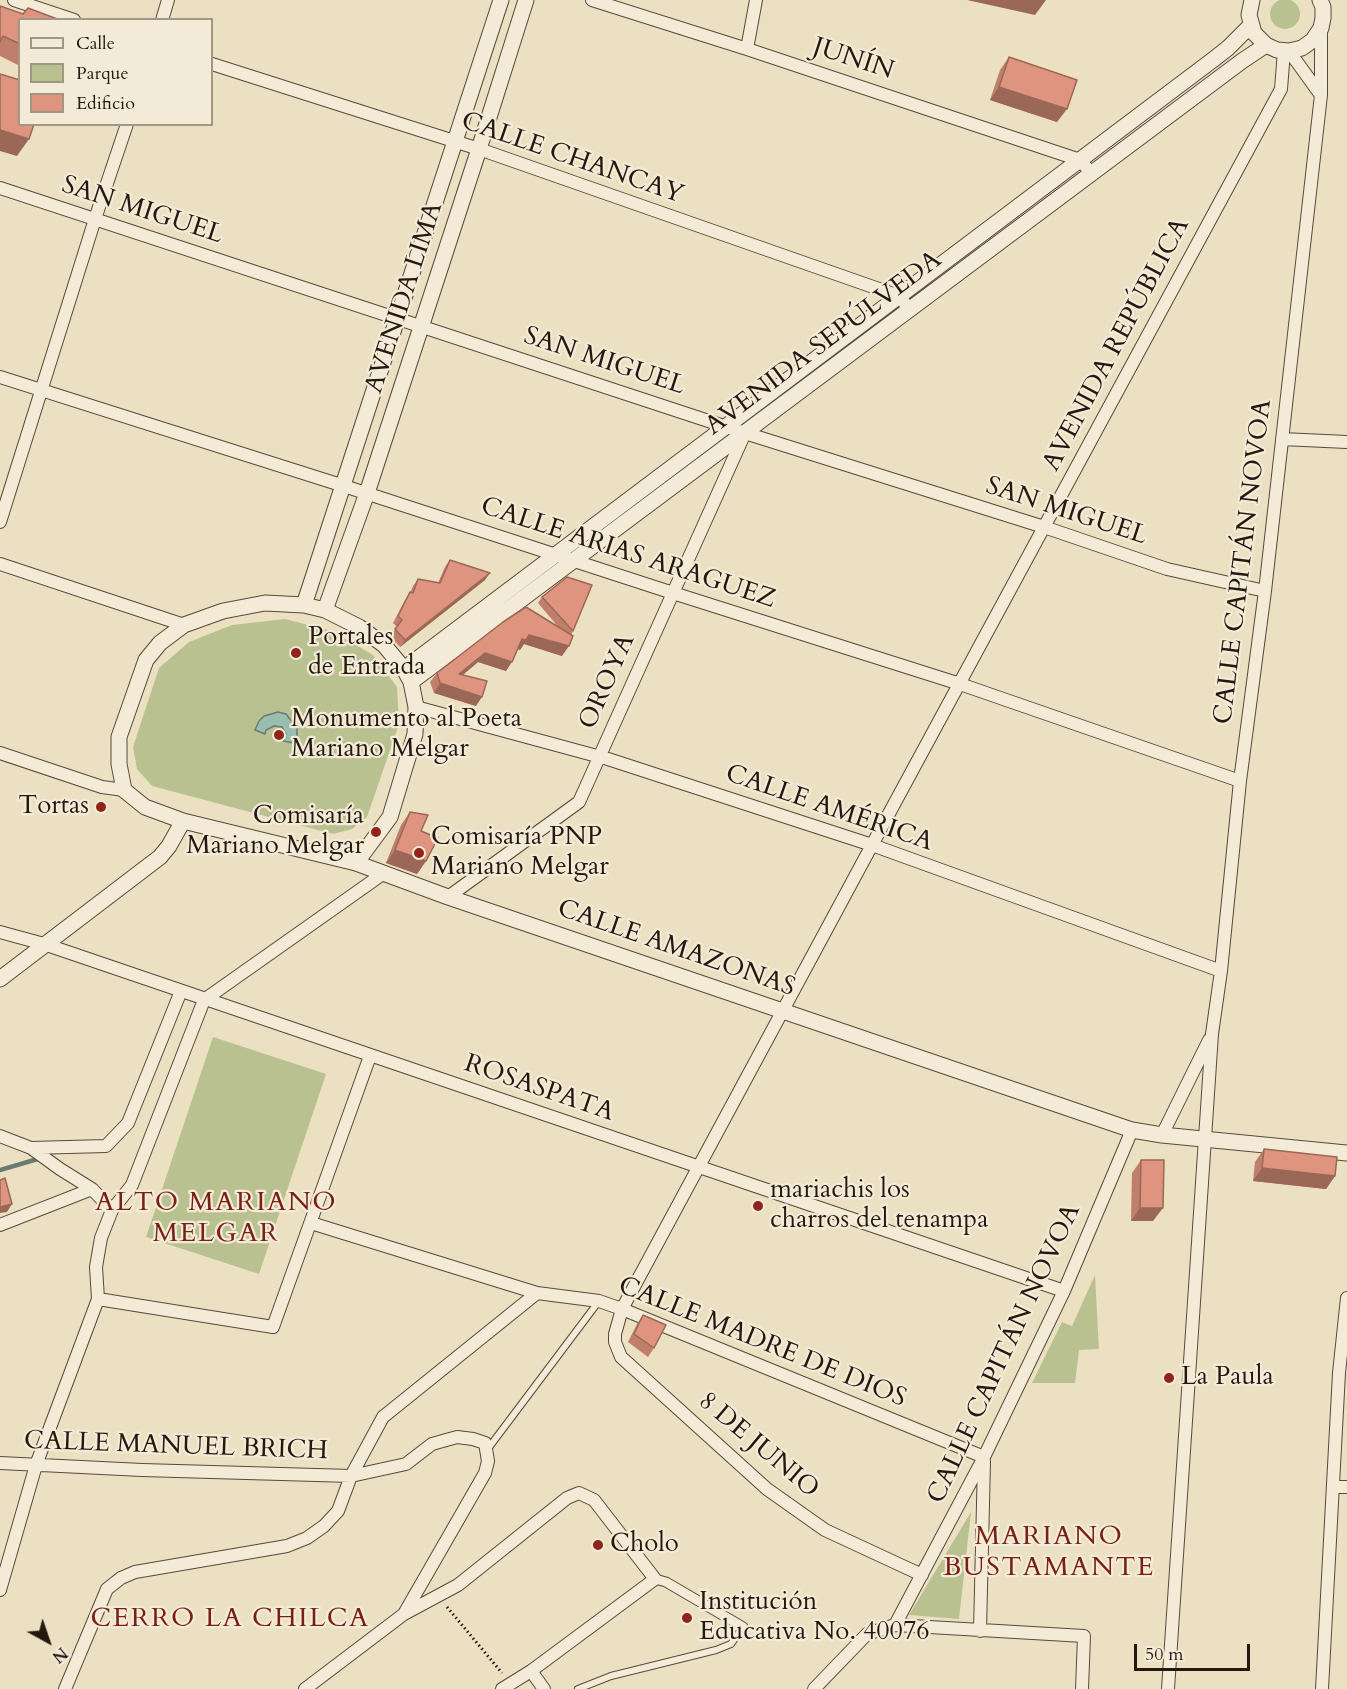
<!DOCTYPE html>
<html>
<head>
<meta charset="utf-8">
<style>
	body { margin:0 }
	#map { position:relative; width:1347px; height:1689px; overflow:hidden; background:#ece0c2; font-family:Cardo,serif }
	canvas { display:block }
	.legend { position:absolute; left:18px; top:18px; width:195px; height:108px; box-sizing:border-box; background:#f3ebd7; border:2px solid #a19787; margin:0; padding:8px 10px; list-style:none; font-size:18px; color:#25180e }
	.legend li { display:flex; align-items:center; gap:12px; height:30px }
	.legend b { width:30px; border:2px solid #a19787 }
	.north { position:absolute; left:18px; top:1611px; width:60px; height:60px; -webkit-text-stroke:4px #f3ebd7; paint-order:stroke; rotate:140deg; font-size:16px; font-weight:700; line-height:24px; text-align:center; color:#25180e }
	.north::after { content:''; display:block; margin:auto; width:21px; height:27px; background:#25180e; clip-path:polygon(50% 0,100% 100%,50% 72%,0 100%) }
	.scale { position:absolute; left:1134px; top:1644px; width:116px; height:27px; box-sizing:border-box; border:3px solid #25180e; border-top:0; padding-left:8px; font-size:18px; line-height:21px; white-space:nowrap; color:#25180e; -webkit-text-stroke:4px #f3ebd7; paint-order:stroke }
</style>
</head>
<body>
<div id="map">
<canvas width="1347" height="1689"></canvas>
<ul class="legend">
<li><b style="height:8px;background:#f3ebd7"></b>Calle</li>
<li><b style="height:16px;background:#bac191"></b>Parque</li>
<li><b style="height:16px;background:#de947e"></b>Edificio</li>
</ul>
<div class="north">N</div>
<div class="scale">50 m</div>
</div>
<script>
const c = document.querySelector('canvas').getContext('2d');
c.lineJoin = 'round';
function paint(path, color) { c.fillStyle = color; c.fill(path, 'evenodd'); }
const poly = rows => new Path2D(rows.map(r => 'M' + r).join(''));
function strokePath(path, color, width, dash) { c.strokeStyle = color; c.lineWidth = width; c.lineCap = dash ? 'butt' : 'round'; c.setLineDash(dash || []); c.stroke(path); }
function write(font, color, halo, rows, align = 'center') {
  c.font = font + ' Cardo,serif'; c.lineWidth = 4.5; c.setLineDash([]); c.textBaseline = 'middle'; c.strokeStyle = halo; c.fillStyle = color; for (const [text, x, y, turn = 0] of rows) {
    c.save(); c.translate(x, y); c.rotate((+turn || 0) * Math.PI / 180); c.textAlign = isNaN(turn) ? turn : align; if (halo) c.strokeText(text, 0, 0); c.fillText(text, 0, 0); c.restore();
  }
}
const green = poly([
	'1270 14a15 15 0 1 1 30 0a15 15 0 1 1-30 0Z',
	[285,619,332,631,373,655,397,687,399,724,367,817,352,829,333,834,152,786,137,769,133,747,159,668,189,642,232,625],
	[213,1037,326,1074,259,1274,146,1237],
	[1095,1275,1099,1349,1079,1350,1075,1383,1032,1383,1062,1322,1072,1326],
	[971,1512,959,1619,909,1615]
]);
const water = poly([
	[278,712,286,714,297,728,297,735,294,743,283,741,286,734,282,727,274,726,266,730,265,734,255,730,259,721,264,716,278,712]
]);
const stream = poly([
	[0,1170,41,1158]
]);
const path = poly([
	[447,1607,502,1673]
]);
const service = poly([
	[487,1450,599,1301],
	[578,1689,611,1676,716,1650,731,1644,743,1627]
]);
const pedestrian = poly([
	[655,1579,666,1582,743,1627]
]);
const minor = poly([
	[14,0,74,20],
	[592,0,747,49,1080,160,1092,174],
	[162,20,168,0],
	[747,49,756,0],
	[1289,51,1320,94],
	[212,64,479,149,899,296,910,310],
	[0,188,745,433,1044,527,1167,569,1265,591],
	[0,377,344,486,673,593,960,684,1240,781],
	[1282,439,1347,442],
	[0,522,95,219,127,124],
	[0,564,184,625],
	[416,707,608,759,872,845,1221,971],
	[0,753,102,787,124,790],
	[448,897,579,802,745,433],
	[0,932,44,944,1064,1291],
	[1162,1135,1209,1040],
	[0,1136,31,1148,60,1169,92,1189],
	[31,1148,106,1146,128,1123,181,991],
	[311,1223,537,1293,599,1301,622,1309,984,1457],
	[0,1225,92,1189,112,1210],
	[98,1299,273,1327,370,1056],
	[0,1463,142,1470,351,1476,406,1464,432,1444,457,1437,473,1439,485,1443,488,1461,485,1473,404,1614,305,1689],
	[1333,1487,1347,1487],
	[922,1575,825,1530,767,1489,621,1357,615,1342,615,1334,622,1309,872,845,1281,89,1284,51],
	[0,1590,36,1465,98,1299,96,1267,101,1238,112,1210,132,1185,204,1000,384,873],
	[404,1614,458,1585,567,1498,579,1493,594,1500,655,1579,531,1671,502,1689],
	[895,1625,984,1457,1064,1291,1132,1130],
	[980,1631,984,1461],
	[531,1671,544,1689],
	[65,1689,107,1589,121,1578,135,1572,287,1546,307,1538,324,1526,338,1511,351,1476,383,1417,537,1293],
	[814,1689,867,1634,895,1625,1084,1636,1082,1689],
	[1168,1689,1212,1034,1221,971,1240,781,1265,591,1321,95,1321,28],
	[1322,1689,1339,1373,1347,1298]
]);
const tertiary = poly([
	[1252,0,1249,15,1254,33,1266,45,1277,50,1289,51,1302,48,1313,40,1321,28,1323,18,1323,7,1320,0],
	[304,605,501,0],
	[325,610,367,493,479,149,526,0],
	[404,669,1214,59,1228,48,1251,25],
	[411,682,1242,61,1266,45],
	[356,863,390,817,415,734,416,707,411,682,404,669,384,645,359,627,325,610,304,605,265,603,223,611,184,625,160,643,146,660,119,737,119,764,124,790,145,807,183,821,356,863,448,897,1132,1130,1162,1135,1347,1153],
	[0,979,160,857,169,846,183,821]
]);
const wall = poly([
	[0,6,20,20,20,66,0,56],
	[1009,57,1057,122,990,100,1000,70],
	[450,560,485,580,400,647,390,636,397,627,393,623,405,600,410,592,410,593,413,586,418,579,438,583,445,567],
	[542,597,573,631,571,635,562,656,524,644,520,650,518,649,506,671,478,662,463,675,476,706,434,693,430,682,437,673,560,629,538,603],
	[410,812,421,831,426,861,417,874,386,863,401,825],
	[1264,1149,1335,1176,1326,1189,1253,1181,1255,1162],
	[1141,1160,1153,1221,1131,1221,1132,1173],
	[643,1315,654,1348,648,1357,628,1342,637,1324]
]);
const shadedWall = poly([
	[967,0,1046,0,1035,15],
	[999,87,1067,109,1057,122,990,100],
	[0,130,29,139,17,156,0,151],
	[490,573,485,580,400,647,405,640],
	[529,635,569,646,562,656,524,644,520,650,516,648,522,639],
	[485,653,512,662,506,671,478,662,453,683,459,674],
	[440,683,482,697,476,706,434,693],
	[395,850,426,861,417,874,386,863],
	[1262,1168,1335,1176,1326,1189,1253,1181],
	[12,1204,7,1212,0,1213,0,1207],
	[1140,1208,1163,1208,1153,1221,1131,1221]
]);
const building = poly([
	[0,6,23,14,28,8,60,20,20,20,20,44,3,36,0,42,0,6],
	[1009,57,1077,80,1067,109,999,87,1009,57],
	[0,74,20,80,20,124,34,124,29,139,0,130,0,74],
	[450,560,490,573,405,640,395,629,402,620,398,616,410,592,413,593,418,579,440,583,450,560],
	[567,577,592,585,573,631,542,597,567,577],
	[526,607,573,636,569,646,529,635,526,640,522,639,512,662,485,653,459,674,487,681,482,697,440,683,437,673,503,622,526,607],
	[410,812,428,815,421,831,438,838,426,861,395,850,410,812],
	[1264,1149,1337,1157,1335,1176,1262,1168,1264,1149],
	[1141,1160,1164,1160,1163,1208,1140,1208,1141,1160],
	[5,1178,12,1204,0,1207,0,1180,5,1178],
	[643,1315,666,1325,654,1348,634,1334,643,1315]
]);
const markers = [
	[296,653,6,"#8f2418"],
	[279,735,6,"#8f2418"],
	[101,807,6,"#8f2418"],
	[376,832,6,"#8f2418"],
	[419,853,6,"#8f2418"],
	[758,1206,6,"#8f2418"],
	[1169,1378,6,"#8f2418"],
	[598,1545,6,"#8f2418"],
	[687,1618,6,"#8f2418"]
];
const streetNames = [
	["JUNÍN",853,60,18],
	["CALLE CHANCAY",572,159,19],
	["SAN MIGUEL",142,211,18],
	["AVENIDA LIMA",405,298,-72],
	["AVENIDA SEPÚLVEDA",824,344,-37],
	["AVENIDA REPÚBLICA",1117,345,-62],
	["SAN MIGUEL",604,362,18],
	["SAN MIGUEL",1066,512,18],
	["CALLE ARIAS ARAGUEZ",628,554,18],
	["CALLE CAPITÁN NOVOA",1244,562,-83],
	["OROYA",608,682,-66],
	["CALLE AMÉRICA",829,809,19],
	["CALLE AMAZONAS",676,949,19],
	["ROSASPATA",539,1089,19],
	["CALLE MADRE DE DIOS",762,1343,22],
	["CALLE CAPITÁN NOVOA",1005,1354,-65],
	["8 DE JUNIO",758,1446,40],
	["CALLE MANUEL BRICH",176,1447,2]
];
const poiNames = [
	["Portales",308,638],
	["de Entrada",308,668],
	["Monumento al Poeta",291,720],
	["Mariano Melgar",291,750],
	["Tortas",89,807,"right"],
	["Comisaría",364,817,"right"],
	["Mariano Melgar",364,847,"right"],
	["Comisaría PNP",431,838],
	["Mariano Melgar",431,868],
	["mariachis los",770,1191],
	["charros del tenampa",770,1221],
	["La Paula",1181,1378],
	["Cholo",610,1545],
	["Institución",699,1603],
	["Educativa No. 40076",699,1633]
];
const neighbourhoodNames = [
	["ALTO MARIANO",216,1204],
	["MELGAR",216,1235],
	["MARIANO",1049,1538],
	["BUSTAMANTE",1049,1569],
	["CERRO LA CHILCA",230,1620]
];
paint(green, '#bac191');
paint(water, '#99bdaf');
strokePath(water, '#6b7b6f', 1.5);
strokePath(stream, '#6b7b6f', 4.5);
strokePath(service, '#574a3b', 8);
strokePath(pedestrian, '#574a3b', 11);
strokePath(minor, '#574a3b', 14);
strokePath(tertiary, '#574a3b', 17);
strokePath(path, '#25180e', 3, [1.5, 3]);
strokePath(service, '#f3ebd7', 6);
strokePath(pedestrian, '#f3ebd7', 9);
strokePath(minor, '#f3ebd7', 12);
strokePath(tertiary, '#f3ebd7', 15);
paint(wall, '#bf7f6c');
paint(shadedWall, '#9b6858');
paint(building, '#de947e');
strokePath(building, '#9b6858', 1.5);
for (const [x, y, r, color] of markers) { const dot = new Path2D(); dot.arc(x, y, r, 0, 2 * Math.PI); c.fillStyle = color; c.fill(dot); strokePath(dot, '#f3ebd7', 2); }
write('26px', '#25180e', '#f3ebd7', streetNames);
write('26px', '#25180e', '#f3ebd7', poiNames, 'left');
c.letterSpacing = '1.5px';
write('27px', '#7a1f14', '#f3ebd7', neighbourhoodNames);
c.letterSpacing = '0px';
</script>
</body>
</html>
